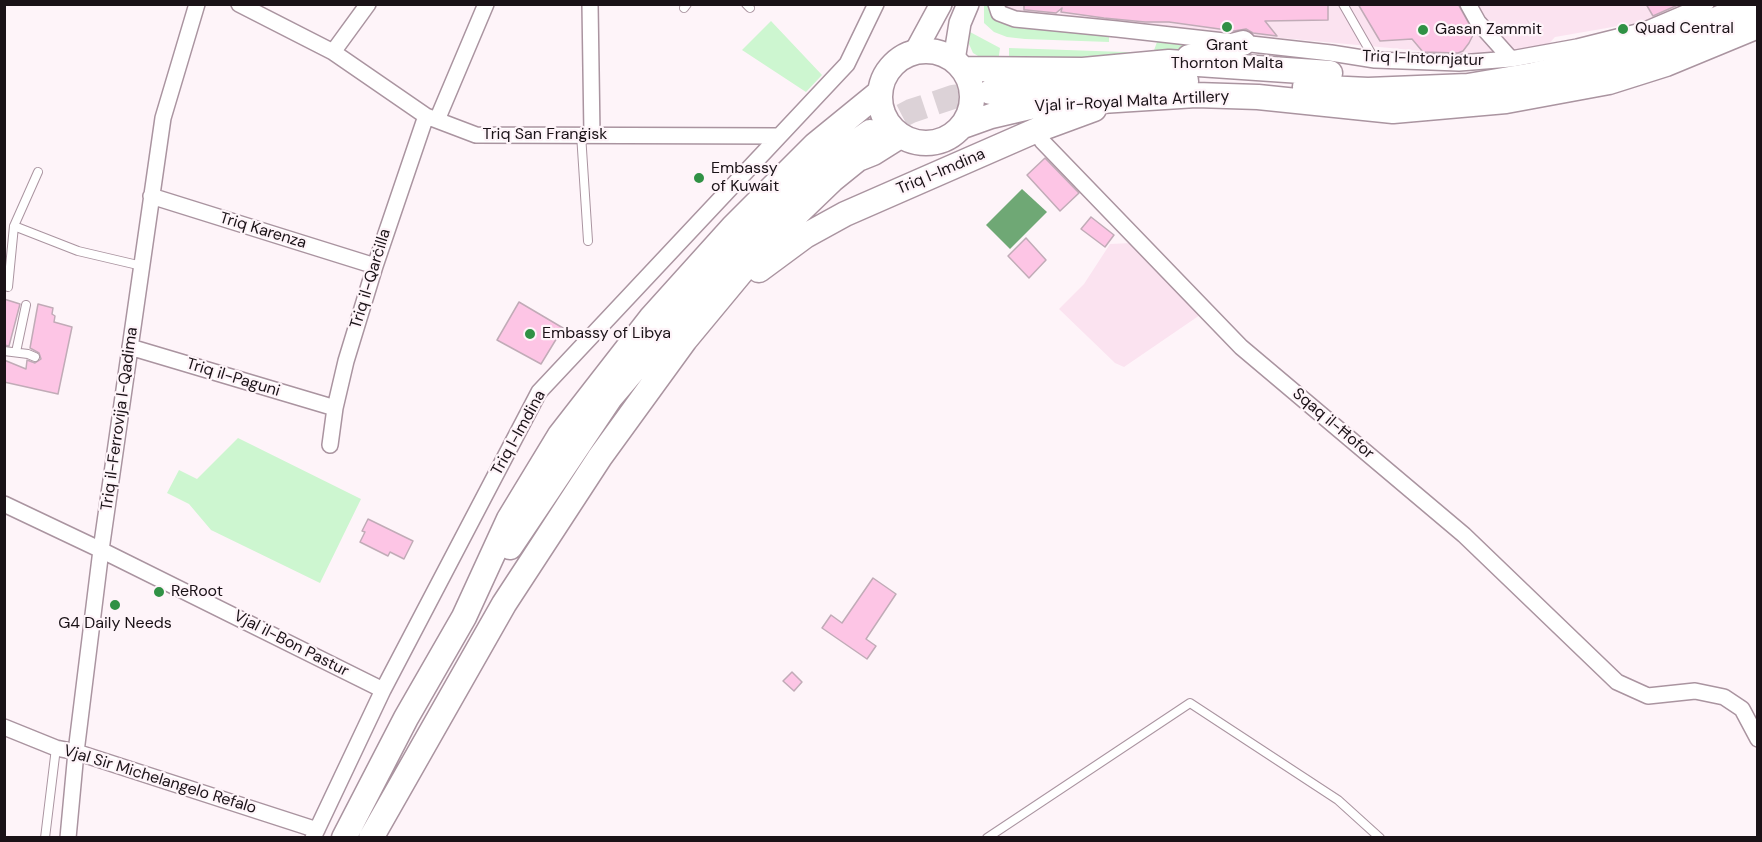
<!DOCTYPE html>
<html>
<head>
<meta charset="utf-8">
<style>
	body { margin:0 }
	#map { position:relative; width:1762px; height:842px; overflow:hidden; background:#fef4f9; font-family:"DM Sans",sans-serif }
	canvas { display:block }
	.frame { position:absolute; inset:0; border:6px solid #1a1217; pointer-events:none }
</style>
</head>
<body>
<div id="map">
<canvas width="1762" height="842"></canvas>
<div class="frame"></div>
</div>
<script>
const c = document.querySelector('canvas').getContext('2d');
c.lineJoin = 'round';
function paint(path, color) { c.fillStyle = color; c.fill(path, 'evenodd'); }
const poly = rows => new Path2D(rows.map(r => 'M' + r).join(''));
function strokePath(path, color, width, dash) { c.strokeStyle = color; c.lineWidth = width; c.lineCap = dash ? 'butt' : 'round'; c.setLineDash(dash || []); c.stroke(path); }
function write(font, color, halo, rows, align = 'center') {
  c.font = font + ' "DM Sans",sans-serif'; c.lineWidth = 4.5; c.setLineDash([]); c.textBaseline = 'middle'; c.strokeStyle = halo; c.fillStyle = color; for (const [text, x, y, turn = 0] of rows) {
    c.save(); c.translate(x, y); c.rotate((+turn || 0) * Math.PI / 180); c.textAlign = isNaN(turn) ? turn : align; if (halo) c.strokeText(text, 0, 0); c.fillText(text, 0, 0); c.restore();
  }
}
const built = poly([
	[1000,5,1689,5,1653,20,1555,37,1545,48,1496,53,1455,54,1011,13],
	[1132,243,1152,268,1165,277,1200,315,1124,367,1115,363,1059,309,1084,284,1110,244]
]);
const green = poly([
	[984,5,990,5,995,16,1109,36,1109,42,1025,39,1007,37,994,32,984,23],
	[771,21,822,75,806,92,742,50],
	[970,32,1000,48,998,62,985,60,973,53,969,44],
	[1157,42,1188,45,1188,49,1155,57,1009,65,1009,48,1153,53],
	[238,438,361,499,320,583,211,530,189,504,167,493,179,470,197,479]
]);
const water = poly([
	[1022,189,1047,212,1010,249,986,225]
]);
const building = poly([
	[1024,4,1328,4,1328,20,1265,21,1277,36,1253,33,1246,29,1234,31,1169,22,1145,22,1104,18,1061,12,1062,8,1056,13,1026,10,1024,10,1024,4],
	[1358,4,1458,4,1473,31,1473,35,1469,43,1463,51,1458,53,1423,52,1412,39,1380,41,1358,4],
	[1646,4,1680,4,1653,16,1646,4],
	[1045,158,1079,193,1060,211,1027,175,1045,158],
	[1091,217,1114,235,1105,247,1081,229,1091,217],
	[1026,238,1046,260,1029,278,1008,256,1026,238],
	[4,299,20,304,9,346,4,345,4,299],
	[519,302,563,328,541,364,497,340,519,302],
	[38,304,53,308,52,314,55,316,54,322,72,327,58,394,4,382,4,360,26,369,27,360,35,363,41,359,39,353,30,348,38,304],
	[368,519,413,541,404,559,390,552,388,556,360,542,365,532,362,531,368,519],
	[873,578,896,594,866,639,876,646,867,659,822,628,831,615,842,623,873,578],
	[792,672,802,682,794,691,783,681,792,672]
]);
const trunkTunnel = poly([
	[870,132,911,111,953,97,990,92]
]);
const service = poly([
	[746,4,750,8],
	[1343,4,1375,60],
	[684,8,687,4],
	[581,134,588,241],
	[14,226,78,251,142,266],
	[8,287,14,226,38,172],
	[4,351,28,354,35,357],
	[16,352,26,305],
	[45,838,56,748],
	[987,838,1190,703,1338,800,1380,838]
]);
const minor = poly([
	[239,4,333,52,426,116,476,135,778,136],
	[590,4,592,135],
	[996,4,999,13,1015,19,1117,29,1331,53,1375,60,1459,63,1511,59,1577,47,1645,30,1706,4],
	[1468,4,1478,22,1511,59],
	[333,52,368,4],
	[437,120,486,4],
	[1037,130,1042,141,1241,347,1464,535,1617,682,1648,696,1695,691,1724,697,1742,709,1758,739],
	[151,196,375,266],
	[130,347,335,408],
	[330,445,335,408,346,361,375,266,426,116],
	[4,504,101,550,383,690],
	[4,727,56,748,76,752,317,830],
	[68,838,76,752,101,550,163,118,197,4],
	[313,838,383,690,539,392,847,64,876,4]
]);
const secondary = poly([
	[915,52,941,4],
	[954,60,960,23,968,4]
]);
const trunk = poly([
	'880 97a46 46 0 1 1 92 0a46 46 0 1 1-92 0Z',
	[1189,57,1243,43],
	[963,69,1083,70,1169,62,1330,73],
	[1305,87,1368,90,1468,86,1533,75,1650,48,1752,4],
	[990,92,1170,80,1186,81],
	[963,126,991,116,1038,105,1196,95,1258,97,1393,111,1506,101,1609,82,1666,64,1758,26],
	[759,270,805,236,845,214,1037,130,1094,109],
	[510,547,610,398,716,273,793,194,826,163,870,132],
	[344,838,406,718,464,617,509,519,560,435,651,318,733,227,815,145,880,92],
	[371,838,504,604,600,457,685,340,748,264,780,230,832,180,858,159,873,153,900,136]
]);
const markers = [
	[1227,27,6,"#309145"],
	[1623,29,6,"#309145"],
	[1423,30,6,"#309145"],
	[699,178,6,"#309145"],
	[530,334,6,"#309145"],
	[159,592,6,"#309145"],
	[115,605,6,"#309145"]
];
const poiNames = [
	["Quad Central",1635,29],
	["Gasan Zammit",1435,30],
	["Grant",1227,46,"center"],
	["Thornton Malta",1227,64,"center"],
	["Embassy",711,169],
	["of Kuwait",711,187],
	["Embassy of Libya",542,334],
	["ReRoot",171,592],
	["G4 Daily Needs",115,624,"center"]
];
const streetNames = [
	["Triq l-Intornjatur",1423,59,2],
	["Vjal ir-Royal Malta Artillery",1132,102,-3],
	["Triq San Franġisk",545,135],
	["Triq l-Imdina",941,172,-23],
	["Triq Karenza",263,231,17],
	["Triq il-Qarċilla",371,279,-73],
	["Triq il-Paguni",233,378,17],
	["Triq il-Ferrovija l-Qadima",120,419,-82],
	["Sqaq il-Ħofor",1333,424,40],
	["Triq l-Imdina",519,433,-61],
	["Vjal il-Bon Pastur",291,644,27],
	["Vjal Sir Michelangelo Refalo",160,780,17]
];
paint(built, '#fbe3f0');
paint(green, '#cdf6d0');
paint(water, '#6fa875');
paint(building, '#fdc5e5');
strokePath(building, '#c1abb7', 1.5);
strokePath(trunkTunnel, '#dcd2d7', 24, [24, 12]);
strokePath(service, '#aa94a0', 10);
strokePath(minor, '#aa94a0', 18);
strokePath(secondary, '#aa94a0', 24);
strokePath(trunk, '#aa94a0', 27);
strokePath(service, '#fff', 8);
strokePath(minor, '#fff', 15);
strokePath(secondary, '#fff', 21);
strokePath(trunk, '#fff', 24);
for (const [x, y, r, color] of markers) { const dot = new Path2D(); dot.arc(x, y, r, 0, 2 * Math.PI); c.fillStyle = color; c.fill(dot); strokePath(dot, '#fef4f9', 2); }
write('16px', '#1a1217', '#fef4f9', poiNames, 'left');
write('16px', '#1a1217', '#fef4f9', streetNames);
</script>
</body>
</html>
